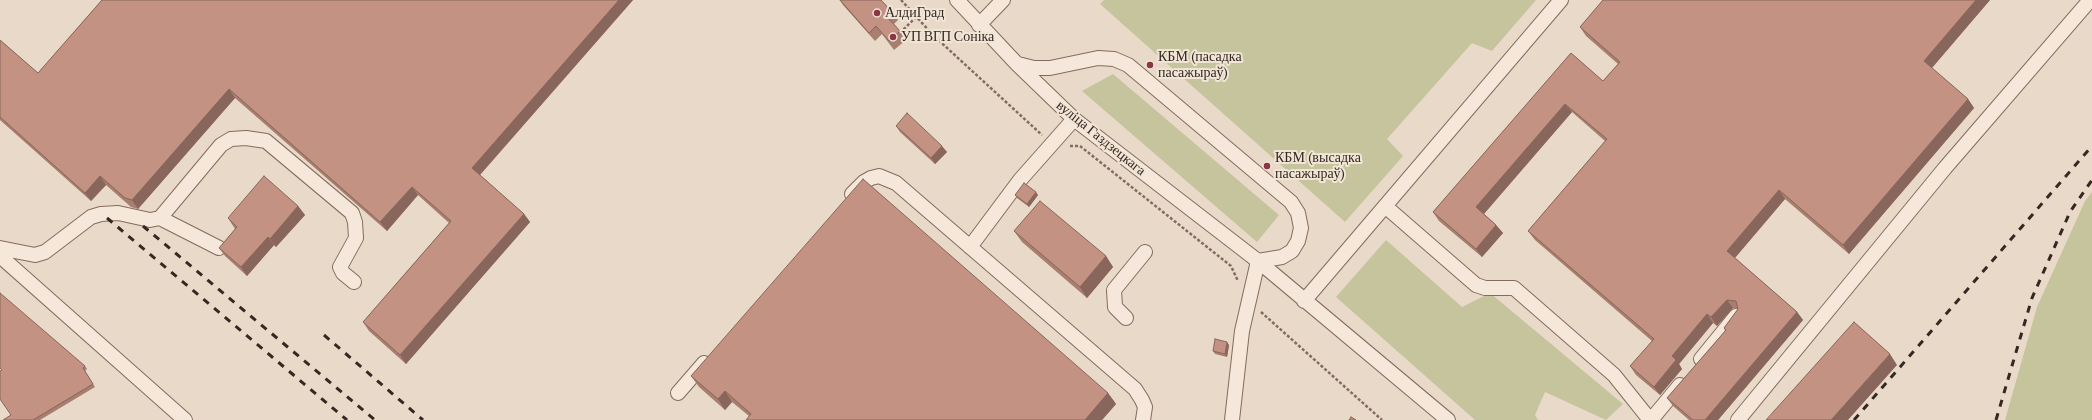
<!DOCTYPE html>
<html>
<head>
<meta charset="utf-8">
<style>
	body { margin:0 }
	canvas { display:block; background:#e9d9c8 }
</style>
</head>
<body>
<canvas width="2092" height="420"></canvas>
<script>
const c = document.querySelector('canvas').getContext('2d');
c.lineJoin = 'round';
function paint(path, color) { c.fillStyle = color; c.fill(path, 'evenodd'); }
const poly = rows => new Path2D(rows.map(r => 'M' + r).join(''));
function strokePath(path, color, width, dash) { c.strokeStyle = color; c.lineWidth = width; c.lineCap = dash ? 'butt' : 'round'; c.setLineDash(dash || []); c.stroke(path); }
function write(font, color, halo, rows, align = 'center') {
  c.font = font + ' "Crimson Pro",serif'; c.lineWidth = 4; c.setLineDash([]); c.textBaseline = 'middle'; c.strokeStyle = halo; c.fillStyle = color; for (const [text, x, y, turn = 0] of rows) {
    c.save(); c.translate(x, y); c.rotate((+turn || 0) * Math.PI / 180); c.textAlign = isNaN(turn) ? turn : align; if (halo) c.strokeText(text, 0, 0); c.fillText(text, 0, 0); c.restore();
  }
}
const green = poly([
	[1104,0,1536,0,1492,51,1472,43,1387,139,1403,156,1345,222,1100,4],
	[1113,74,1279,215,1257,242,1082,91],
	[2092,192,2092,420,2005,420,2037,307,2085,201],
	[1386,240,1462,307,1490,293,1623,404,1606,420,1545,392,1535,415,1538,420,1475,420,1336,297]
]);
const path = poly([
	[901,0,934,36,1042,135],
	[900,33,916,17],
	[1070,146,1080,146,1231,266,1238,281],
	[1261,312,1382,420]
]);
const minor = poly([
	[957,0,1017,64,1074,119,1258,261,1448,420],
	[979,25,1003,0],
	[1018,64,1034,68,1050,68,1098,58,1114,59,1128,65,1140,75,1291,202,1298,213,1301,228,1298,241,1292,251,1282,257,1258,261],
	[852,194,864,182,871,178,879,176,896,183,1135,389,1142,400,1145,407,1143,420],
	[1385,206,1476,285,1485,288,1514,288,1614,375,1650,420],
	[160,218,219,248],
	[970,247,1020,180,1074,119],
	[0,248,35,255,45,252,91,217,101,214,118,213,150,220,160,218,221,145,231,139,246,138,266,141,352,213,355,222,356,238,340,267,343,273,354,282],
	[0,256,185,420],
	[1304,301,1561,0],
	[1126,318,1115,307,1114,290,1145,252],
	[1701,359,1736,316],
	[678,393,704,363],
	[1232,420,1242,331,1258,261],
	[1651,420,1680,385],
	[1738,420,1945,168,2090,0]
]);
const rail = poly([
	[107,218,347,420],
	[143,226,375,420],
	[324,335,423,420],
	[1854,420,2092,146],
	[1996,420,2032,298,2070,212,2092,180]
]);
const wall = poly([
	[102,0,633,0,480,175,524,214,530,222,406,364,369,331,363,322,449,223,418,195,387,231,235,98,138,209,131,207,106,185,91,201,0,120,0,40,38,73],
	[840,0,881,0,892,12,898,20,894,24,900,31,906,40,894,50,882,34,875,41,843,5],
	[1603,0,1990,0,1932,68,1968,99,1974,108,1849,254,1785,199,1735,258,1797,312,1803,320,1718,420,1689,420,1673,406,1667,398,1725,331,1724,328,1738,309,1733,308,1717,326,1713,323,1679,364,1682,369,1660,395,1636,375,1630,366,1652,341,1535,240,1528,231,1605,141,1572,112,1484,214,1496,225,1503,233,1482,257,1439,221,1433,212,1571,53,1603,81,1618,64,1586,36,1580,27],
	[896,126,947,152,935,164,900,132],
	[1015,195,1038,195,1029,207,1017,198],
	[298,206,305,215,276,247,274,245,247,276,225,256,219,248,235,229,228,218],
	[1014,231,1106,256,1113,267,1087,298,1022,242],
	[1229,345,1227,357,1215,354,1213,351],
	[85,366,87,369,85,371,95,387,40,420,3,420,11,415,2,370],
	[691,376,1108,393,1116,404,1102,420,746,420,749,416,732,402,725,410,699,387]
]);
const shadedWall = poly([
	[619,0,633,0,478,177,472,168],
	[1976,0,1990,0,1930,70,1924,61],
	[229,89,235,98,138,209,132,200],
	[1968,99,1974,108,1849,254,1843,245],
	[1565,104,1572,112,1482,216,1476,207],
	[942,146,947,152,935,164,931,158],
	[100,176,106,185,91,201,85,193],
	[412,187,418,195,387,231,380,222],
	[1779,190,1785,199,1733,260,1727,251],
	[1036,192,1038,195,1029,207,1027,204],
	[298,206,305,215,276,247,270,239],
	[524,214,530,222,406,364,400,355],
	[1496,225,1503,233,1482,257,1476,249],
	[268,237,274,245,247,276,241,267],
	[1106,256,1113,267,1087,298,1080,287],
	[1727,300,1733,308,1717,326,1711,317],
	[1797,312,1803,320,1718,420,1705,420],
	[1707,314,1713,323,1679,364,1682,369,1660,395,1654,387,1672,356],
	[1227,342,1229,345,1227,357,1225,354],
	[1890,354,1897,365,1848,420,1831,420],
	[725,391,732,402,725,410,718,399],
	[1108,393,1116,404,1102,420,1085,420]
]);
const building = poly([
	[102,0,619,0,472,168,524,214,400,355,363,322,451,221,412,187,380,222,229,89,132,200,125,198,100,176,85,193,0,117,0,40,38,73,102,0],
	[840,0,881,0,892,12,887,17,900,31,889,41,876,26,869,33,840,0],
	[1603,0,1976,0,1924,61,1968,99,1843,245,1779,190,1727,251,1797,312,1705,420,1693,420,1667,398,1726,330,1724,328,1738,309,1736,301,1727,300,1711,317,1707,314,1672,356,1676,360,1654,387,1630,366,1654,339,1528,231,1607,139,1565,104,1476,207,1496,225,1476,249,1433,212,1571,53,1603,81,1620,62,1580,27,1603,0],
	[907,113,942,146,931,158,896,126,907,113],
	[264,176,298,206,270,239,268,237,241,267,219,248,237,227,228,218,264,176],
	[863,179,1108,393,1085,420,746,420,751,414,725,391,718,399,691,376,863,179],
	[1024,183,1036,192,1027,204,1015,195,1024,183],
	[1040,201,1106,256,1080,287,1014,231,1040,201],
	[0,293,85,366,83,368,93,384,33,420,3,420,11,415,0,399,0,371,2,370,0,368,0,293],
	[1854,322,1890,354,1831,420,1766,420,1854,322],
	[1215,339,1227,342,1225,354,1213,351,1215,339],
	[1351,417,1356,420,1349,420,1351,417]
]);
const markers = [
	[877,13,4,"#8b3645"],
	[893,37,4,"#8b3645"],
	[1150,65,4,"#8b3645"],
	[1267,166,4,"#8b3645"]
];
const poiNames = [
	["АлдиГрад",885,13],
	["УП ВГП Соніка",901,37],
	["КБМ (пасадка",1158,57],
	["пасажыраў)",1158,73],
	["КБМ (высадка",1275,158],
	["пасажыраў)",1275,174]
];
const streetNames = [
	["вуліца Газдзецкага",1101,138,39]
];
paint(green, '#c6c49d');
strokePath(minor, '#836c5f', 16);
strokePath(path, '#836c5f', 2.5, [3, 2]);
strokePath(minor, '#f5e8da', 14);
strokePath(rail, '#352721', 3, [7, 7]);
paint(wall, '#a87e70');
paint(shadedWall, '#88665b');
paint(building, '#c39282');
strokePath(building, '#88665b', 1);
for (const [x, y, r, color] of markers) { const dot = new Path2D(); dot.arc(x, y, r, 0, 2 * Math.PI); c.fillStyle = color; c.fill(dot); strokePath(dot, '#f1e5d6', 1.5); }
write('14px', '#352721', '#f1e5d6', poiNames, 'left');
write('14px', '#352721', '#f1e5d6', streetNames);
</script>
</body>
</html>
